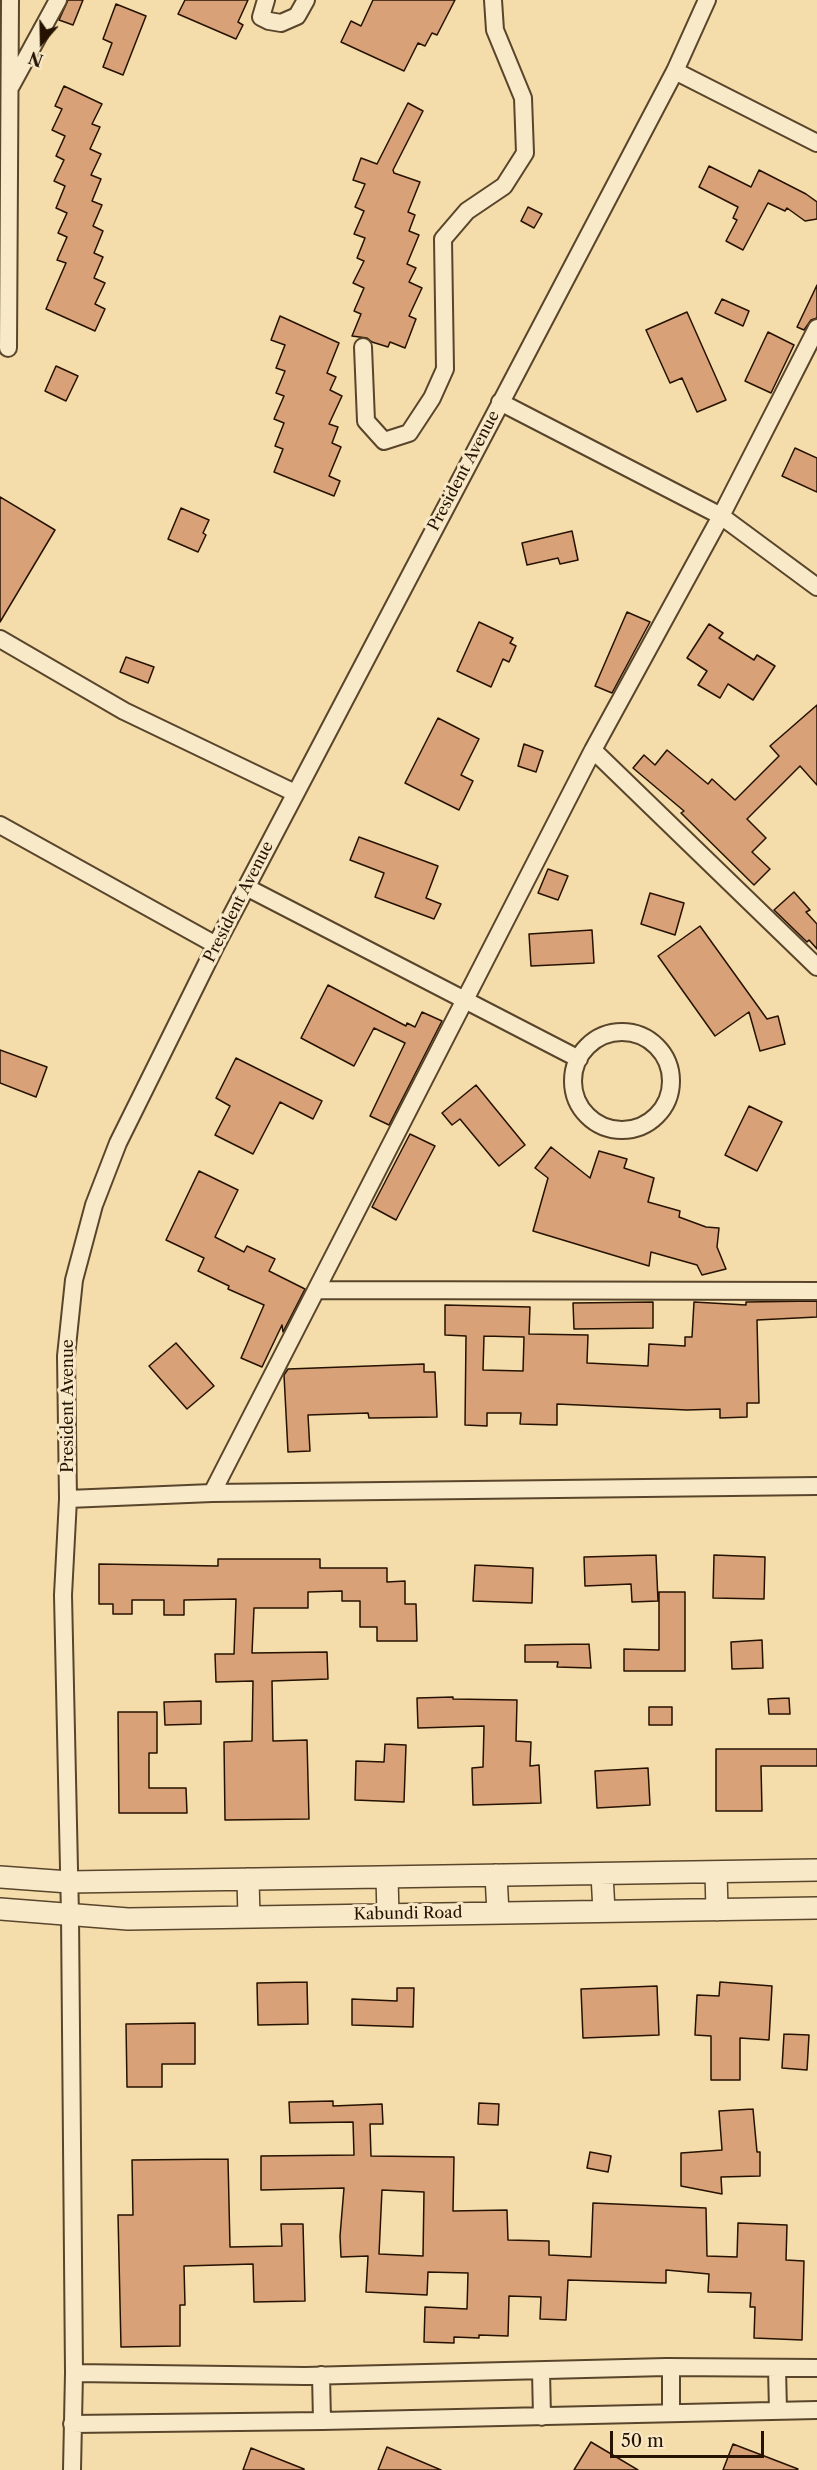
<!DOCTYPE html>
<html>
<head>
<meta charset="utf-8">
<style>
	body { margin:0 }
	#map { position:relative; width:817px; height:2470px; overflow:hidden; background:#f5ddab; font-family:"Libre Caslon Text",serif }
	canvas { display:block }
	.north { position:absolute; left:12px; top:12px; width:60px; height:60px; -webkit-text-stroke:4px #f8e9c8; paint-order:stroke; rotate:200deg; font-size:16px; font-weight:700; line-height:24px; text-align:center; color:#251200 }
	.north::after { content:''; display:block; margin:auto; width:21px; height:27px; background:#251200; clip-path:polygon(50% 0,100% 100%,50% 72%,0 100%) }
	.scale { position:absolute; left:610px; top:2431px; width:154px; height:27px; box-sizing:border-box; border:3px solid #251200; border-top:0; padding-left:8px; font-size:18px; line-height:21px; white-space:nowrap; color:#251200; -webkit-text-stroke:4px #f8e9c8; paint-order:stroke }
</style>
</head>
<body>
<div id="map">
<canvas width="817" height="2470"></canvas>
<div class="north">N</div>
<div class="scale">50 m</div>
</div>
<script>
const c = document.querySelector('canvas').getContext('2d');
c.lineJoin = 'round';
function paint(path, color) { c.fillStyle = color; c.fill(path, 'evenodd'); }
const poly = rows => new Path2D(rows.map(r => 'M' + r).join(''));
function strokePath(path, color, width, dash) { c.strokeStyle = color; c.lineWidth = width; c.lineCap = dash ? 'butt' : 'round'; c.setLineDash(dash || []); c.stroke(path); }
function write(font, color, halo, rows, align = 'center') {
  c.font = font + ' "Libre Caslon Text",serif'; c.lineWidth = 6; c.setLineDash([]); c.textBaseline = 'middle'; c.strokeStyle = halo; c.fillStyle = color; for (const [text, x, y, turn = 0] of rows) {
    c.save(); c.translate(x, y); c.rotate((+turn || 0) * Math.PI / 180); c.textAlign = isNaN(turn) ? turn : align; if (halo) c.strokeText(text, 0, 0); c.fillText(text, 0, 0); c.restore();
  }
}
const building = poly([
	[68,0,83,0,73,25,59,20,68,0],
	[185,0,248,0,238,22,243,25,236,39,178,14,185,0],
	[373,0,455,0,437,35,432,33,425,46,418,43,404,71,341,42,351,21,361,26,373,0],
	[116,4,146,16,123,75,103,67,112,43,103,39,116,4],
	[64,86,102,104,92,124,100,127,90,149,101,154,91,175,101,179,92,201,102,205,93,226,103,231,94,253,103,257,94,278,105,283,95,304,105,309,95,331,46,309,66,263,57,260,67,237,58,233,67,213,56,208,65,186,54,181,64,160,56,156,65,136,52,130,62,109,55,106,64,86],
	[408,103,423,111,393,170,394,173,420,182,408,212,415,215,409,231,419,235,407,264,416,268,409,282,422,288,409,316,416,319,405,348,390,342,388,347,372,342,367,338,352,336,361,314,354,311,364,288,353,283,364,261,357,258,365,238,354,234,364,211,355,207,365,184,353,180,361,158,377,164,408,103],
	[709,166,751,187,759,170,806,194,817,202,817,219,805,221,787,208,785,211,768,203,743,250,726,241,737,220,733,218,738,207,699,187,709,166],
	[528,207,542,214,534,228,521,221,528,207],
	[817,285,817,318,811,320,804,330,797,327,817,285],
	[722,299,749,311,743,326,715,313,722,299],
	[687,312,726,400,697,412,682,378,670,383,646,330,687,312],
	[280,316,339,343,327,373,336,377,330,390,342,396,329,424,338,427,332,443,341,447,329,476,340,481,334,496,274,472,283,449,275,446,284,423,274,419,284,396,276,393,285,371,276,368,285,345,271,340,280,316],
	[768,332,794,345,771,393,745,381,768,332],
	[56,366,78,376,66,401,45,391,56,366],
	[795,448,817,458,817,492,782,476,795,448],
	[0,497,55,530,0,622,0,497],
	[181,508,209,520,203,533,206,535,198,552,168,539,181,508],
	[572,531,578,560,560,564,558,558,527,565,522,543,572,531],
	[627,612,650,622,612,693,595,686,627,612],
	[479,622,513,638,510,643,516,646,509,662,503,659,491,687,457,671,479,622],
	[709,624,723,633,719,638,754,660,757,655,775,666,753,700,728,684,720,698,698,685,707,671,687,658,709,624],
	[126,657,154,667,148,683,120,672,126,657],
	[817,705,817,785,800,766,747,819,766,838,752,852,770,869,754,885,681,813,684,811,633,768,644,755,655,765,667,750,708,784,712,779,735,800,779,756,770,746,817,705],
	[438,718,479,739,461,775,473,781,459,810,405,783,438,718],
	[524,744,543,751,536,772,518,766,524,744],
	[359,837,438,866,426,898,441,904,434,919,375,897,384,873,350,860,359,837],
	[548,869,568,876,558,900,538,893,548,869],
	[794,892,810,910,806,912,817,924,817,949,809,940,807,942,774,910,794,892],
	[650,893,684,903,675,935,641,924,650,893],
	[700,926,767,1019,778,1016,785,1044,760,1051,749,1012,715,1036,658,956,700,926],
	[592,930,594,963,531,966,529,934,592,930],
	[328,985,406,1026,407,1023,415,1027,422,1012,442,1021,389,1125,370,1116,405,1043,374,1028,354,1066,301,1038,328,985],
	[0,1050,47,1067,36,1097,0,1083,0,1050],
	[236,1058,322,1101,313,1119,280,1102,253,1154,215,1135,230,1106,216,1098,236,1058],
	[476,1085,525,1145,499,1166,460,1119,452,1125,442,1113,476,1085],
	[749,1106,782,1122,757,1171,725,1155,749,1106],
	[410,1134,435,1146,396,1220,372,1207,410,1134],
	[551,1147,590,1178,599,1151,627,1159,624,1168,654,1178,648,1202,680,1211,679,1217,706,1227,719,1228,717,1247,726,1269,702,1275,697,1265,651,1252,649,1266,533,1231,548,1178,535,1168,551,1147],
	[199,1171,238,1190,215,1237,244,1252,247,1246,275,1259,269,1271,305,1289,283,1332,282,1325,262,1367,241,1358,264,1305,228,1289,229,1286,198,1271,204,1258,166,1240,199,1171],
	[817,1301,817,1317,757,1320,759,1403,747,1403,747,1417,720,1418,720,1409,687,1410,557,1404,557,1425,520,1424,521,1413,487,1413,487,1426,465,1425,466,1336,445,1335,445,1305,530,1307,529,1334,588,1335,587,1363,648,1366,649,1344,685,1346,685,1337,692,1337,694,1302,746,1305,746,1302,817,1301],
	[484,1336,524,1337,523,1371,483,1370,484,1336],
	[653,1302,653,1328,574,1329,573,1303,653,1302],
	[176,1343,214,1386,187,1409,149,1366,176,1343],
	[424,1364,424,1372,435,1372,437,1417,369,1418,368,1413,308,1415,310,1451,288,1452,284,1375,288,1369,424,1364],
	[656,1555,658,1601,632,1602,631,1584,585,1586,584,1557,656,1555],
	[714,1555,765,1557,764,1599,713,1598,714,1555],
	[218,1559,320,1559,320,1568,387,1568,387,1582,405,1581,405,1604,416,1604,417,1641,377,1641,377,1627,360,1627,360,1601,342,1601,342,1591,308,1592,308,1608,254,1608,252,1653,327,1652,328,1679,272,1681,273,1741,307,1740,309,1819,225,1820,224,1742,252,1741,253,1681,216,1682,215,1654,234,1654,236,1599,184,1600,184,1615,164,1615,164,1600,132,1600,132,1614,113,1614,113,1604,99,1604,99,1564,218,1566,218,1559],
	[475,1565,533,1568,532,1603,473,1601,475,1565],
	[659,1592,685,1592,685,1671,624,1671,624,1649,659,1650,659,1592],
	[762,1640,763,1668,732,1669,731,1642,762,1640],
	[589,1644,591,1668,557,1667,558,1662,525,1662,525,1645,589,1644],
	[453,1697,453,1699,517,1700,516,1741,531,1742,530,1766,539,1765,541,1803,473,1805,472,1768,483,1767,484,1726,418,1728,417,1698,453,1697],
	[789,1698,790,1714,769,1714,768,1699,789,1698],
	[201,1701,201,1724,165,1725,164,1702,201,1701],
	[649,1707,672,1707,672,1725,649,1725,649,1707],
	[118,1712,157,1712,157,1753,149,1753,149,1788,186,1788,187,1813,119,1813,118,1712],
	[385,1744,406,1745,404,1802,355,1800,356,1761,384,1762,385,1744],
	[716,1749,817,1749,817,1766,761,1766,762,1811,716,1811,716,1749],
	[648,1768,650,1805,597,1808,595,1771,648,1768],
	[307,1982,308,2024,258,2025,257,1983,307,1982],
	[720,1982,772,1986,769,2040,740,2038,740,2080,711,2080,711,2036,695,2035,697,1995,719,1996,720,1982],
	[657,1986,659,2035,583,2038,581,1989,657,1986],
	[397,1988,414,1988,413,2027,352,2025,352,1999,397,2001,397,1988],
	[195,2023,195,2064,162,2064,162,2087,127,2087,126,2024,195,2023],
	[784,2034,809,2035,807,2070,782,2068,784,2034],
	[333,2101,333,2106,382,2104,383,2124,370,2124,371,2156,454,2157,453,2211,507,2210,508,2240,549,2241,549,2255,591,2257,593,2203,706,2208,707,2256,737,2257,738,2223,787,2225,786,2260,804,2261,802,2340,754,2338,755,2307,750,2307,751,2293,708,2292,709,2274,666,2270,666,2283,568,2280,566,2320,540,2319,541,2297,509,2296,508,2336,479,2335,479,2338,454,2337,454,2343,424,2342,425,2307,467,2309,468,2273,428,2272,427,2295,366,2292,368,2256,341,2257,340,2236,344,2188,261,2190,261,2156,354,2155,353,2122,290,2123,289,2102,333,2101],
	[382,2190,424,2192,423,2256,379,2254,382,2190],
	[479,2103,499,2104,498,2125,478,2124,479,2103],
	[753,2109,757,2152,760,2152,760,2176,721,2177,722,2194,681,2186,681,2153,722,2150,719,2111,753,2109],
	[590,2152,611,2156,608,2172,587,2168,590,2152],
	[228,2159,230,2247,282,2246,281,2224,303,2224,305,2301,254,2302,253,2264,184,2266,185,2305,180,2305,180,2346,121,2347,118,2215,133,2215,132,2160,228,2159],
	[591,2442,638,2470,574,2470,591,2442],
	[733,2444,798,2469,797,2470,723,2470,733,2444],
	[387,2447,441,2470,378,2470,387,2447],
	[251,2448,304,2469,304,2470,243,2470,251,2448]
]);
const minor = poly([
	[266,0,261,17,269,21,281,23,297,16,306,0],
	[675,71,817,143],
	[11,86,58,0],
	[363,347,366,421,384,441,409,433,432,398,445,369,443,239,467,211,504,186,525,153,523,98,495,30,493,0],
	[8,348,10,0],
	[500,402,721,516,817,587],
	[0,639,124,711,295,793],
	[593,750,817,967],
	[0,825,216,945],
	[246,887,579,1059],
	'573 1081a49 49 0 1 1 98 0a49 49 0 1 1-98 0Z',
	[316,1290,817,1291],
	[212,1493,593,750,721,516,817,328],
	[68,1499,212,1493,817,1486],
	[671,2367,671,2413],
	[777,2368,778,2411],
	[541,2371,542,2417],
	[74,2373,305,2376,666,2367,817,2368],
	[321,2375,322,2421],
	[72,2424,322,2421,817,2410],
	[72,2470,74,2373,70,1915,63,1595,68,1499,66,1356,74,1280,94,1205,118,1143,216,945,675,71,707,0]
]);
const tertiary = poly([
	[716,1872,717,1910],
	[602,1874,604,1911],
	[496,1875,498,1913],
	[0,1877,69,1882,817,1870],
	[387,1877,388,1915],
	[248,1879,249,1917],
	[0,1909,128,1919,817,1908]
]);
const streetNames = [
	["President Avenue",464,471,-62],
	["President Avenue",239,902,-63],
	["President Avenue",68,1406,-90],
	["Kabundi Road",408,1914,-1]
];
paint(building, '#d8a177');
strokePath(building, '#251200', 1.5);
strokePath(minor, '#59452b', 20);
strokePath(tertiary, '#59452b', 24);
strokePath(minor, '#f8e9c8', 16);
strokePath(tertiary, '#f8e9c8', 21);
write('16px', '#251200', '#f8e9c8', streetNames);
</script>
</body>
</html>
